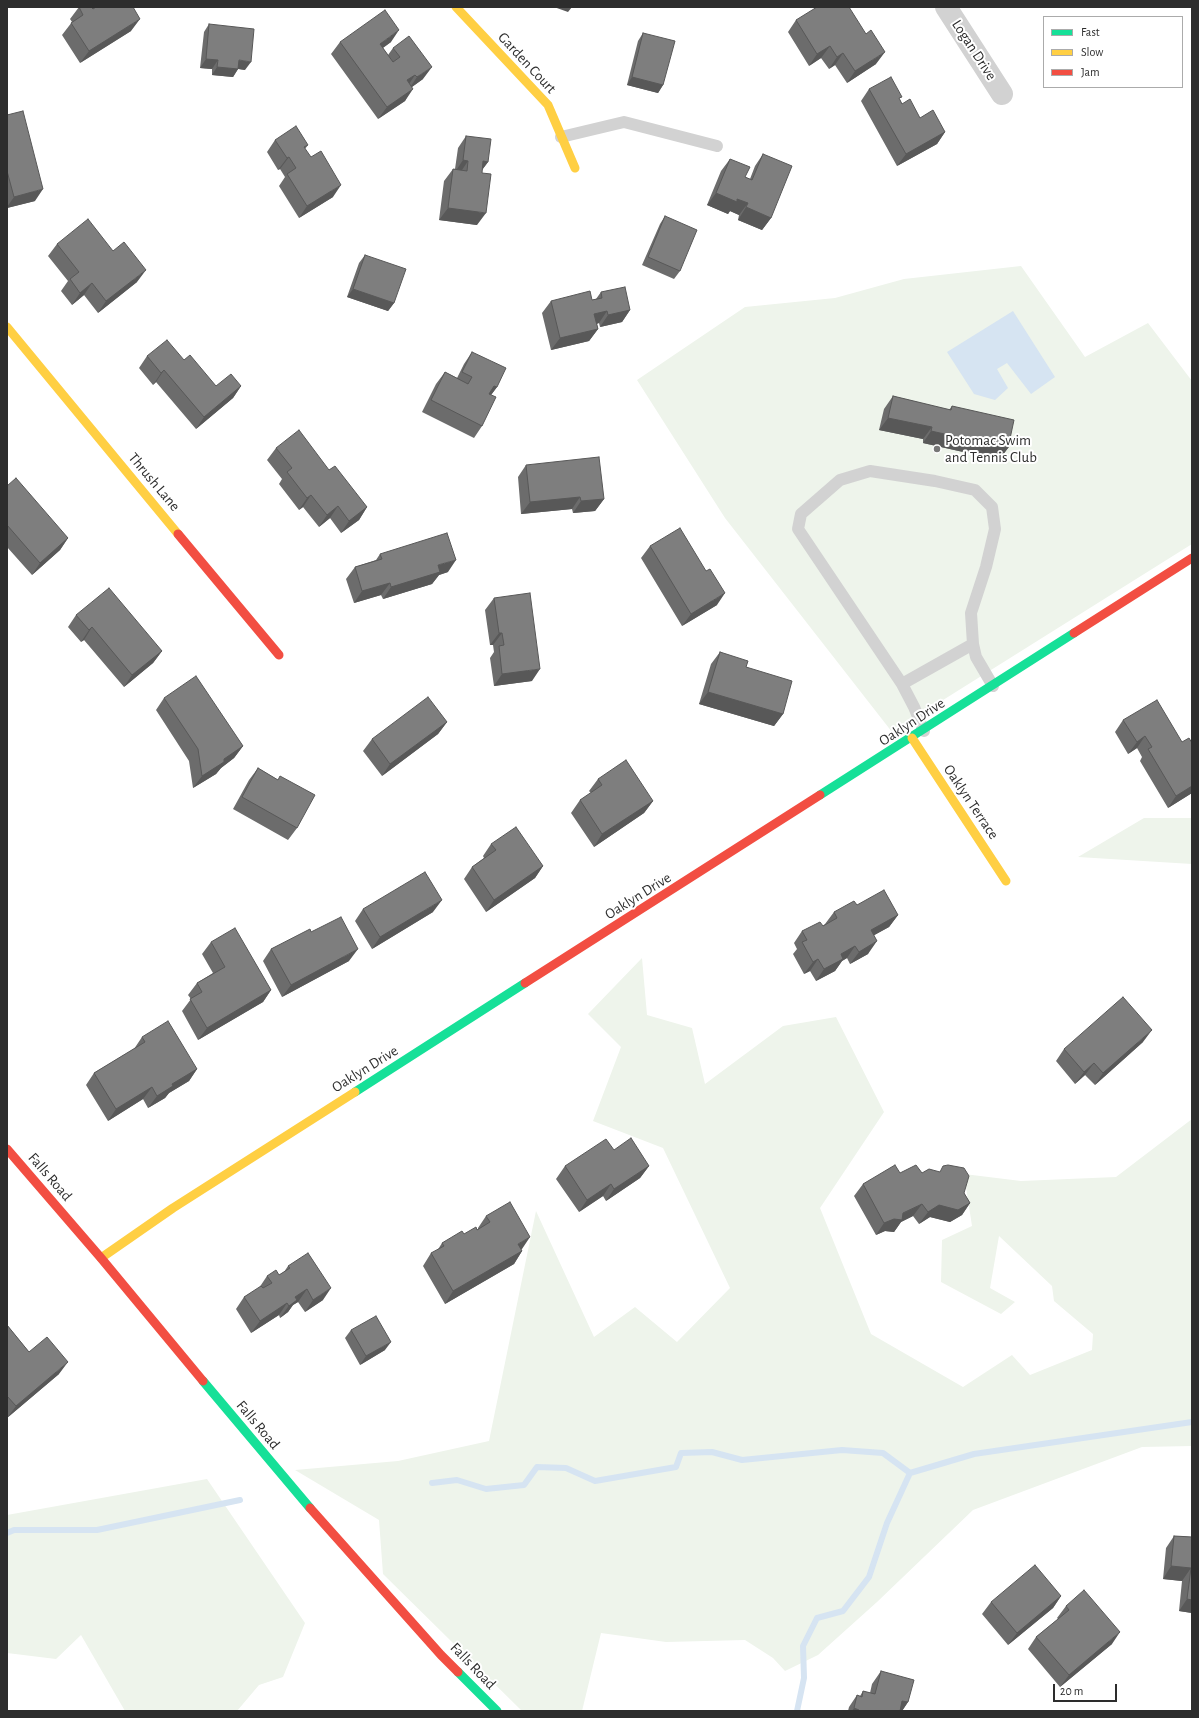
<!DOCTYPE html>
<html>
<head>
<meta charset="utf-8">
<style>
	body { margin:0 }
	#map { position:relative; width:1199px; height:1718px; overflow:hidden; background:#fff; font-family:"Alegreya Sans",sans-serif }
	canvas { display:block }
	.frame { position:absolute; inset:0; border:8px solid #2d2d2d; pointer-events:none }
	.legend { position:absolute; left:1043px; top:16px; width:140px; height:72px; box-sizing:border-box; background:#fff; border:1px solid #ababab; margin:0; padding:5px 7px; list-style:none; font-size:12px; color:#2d2d2d }
	.legend li { display:flex; align-items:center; gap:8px; height:20px }
	.legend b { width:20px; border:1px solid #ababab }
	.scale { position:absolute; left:1053px; top:1684px; width:64px; height:18px; box-sizing:border-box; border:2px solid #2d2d2d; border-top:0; padding-left:5px; font-size:12px; line-height:14px; white-space:nowrap; color:#2d2d2d; -webkit-text-stroke:3px #fff; paint-order:stroke }
</style>
</head>
<body>
<div id="map">
<canvas width="1199" height="1718"></canvas>
<div class="frame"></div>
<ul class="legend">
<li><b style="height:5px;background:#16e098"></b>Fast</li>
<li><b style="height:5px;background:#ffcf43"></b>Slow</li>
<li><b style="height:5px;background:#f24e42"></b>Jam</li>
</ul>
<div class="scale">20 m</div>
</div>
<script>
const c = document.querySelector('canvas').getContext('2d');
c.lineJoin = 'round';
function paint(path, color) { c.fillStyle = color; c.fill(path, 'evenodd'); }
const poly = rows => new Path2D(rows.map(r => 'M' + r).join(''));
function strokePath(path, color, width, dash) { c.strokeStyle = color; c.lineWidth = width; c.lineCap = dash ? 'butt' : 'round'; c.setLineDash(dash || []); c.stroke(path); }
function write(font, color, halo, rows, align = 'center') {
  c.font = font + ' "Alegreya Sans",sans-serif'; c.lineWidth = 4; c.setLineDash([]); c.textBaseline = 'middle'; c.strokeStyle = halo; c.fillStyle = color; for (const [text, x, y, turn = 0] of rows) {
    c.save(); c.translate(x, y); c.rotate((+turn || 0) * Math.PI / 180); c.textAlign = isNaN(turn) ? turn : align; if (halo) c.strokeText(text, 0, 0); c.fillText(text, 0, 0); c.restore();
  }
}
const green = poly([
	[1021,266,1085,357,1148,323,1192,381,1192,544,892,732,725,518,637,380,745,307,835,298,904,279],
	[1144,818,1192,818,1192,864,1078,857],
	[642,958,647,1015,692,1028,705,1084,783,1026,836,1017,884,1112,820,1208,871,1334,963,1387,1012,1355,1030,1375,1092,1350,1093,1334,1054,1301,1052,1286,999,1236,990,1288,1015,1302,1001,1314,941,1282,942,1240,972,1226,964,1174,1021,1181,1116,1177,1192,1119,1192,1446,1142,1447,973,1510,877,1602,818,1655,785,1671,773,1658,745,1640,666,1642,601,1633,582,1711,522,1711,383,1574,379,1520,295,1470,398,1461,489,1441,536,1211,594,1337,635,1307,677,1342,730,1288,663,1148,593,1121,621,1047,588,1014],
	[207,1479,305,1623,283,1677,259,1685,237,1711,125,1711,81,1635,56,1659,7,1653,7,1515]
]);
const water = poly([
	[1013,311,1055,377,1031,394,1007,363,997,369,1008,388,995,400,974,394,947,352]
]);
const stream = poly([
	[432,1483,457,1480,486,1489,524,1485,537,1467,566,1468,595,1481,676,1467,681,1453,712,1452,742,1460,842,1450,883,1453,910,1473],
	[7,1533,14,1530,97,1530,240,1500],
	[797,1711,804,1678,803,1646,817,1618,843,1611,869,1577,887,1523,910,1473,974,1454,1192,1422]
]);
const lane = poly([
	[561,137,624,122,717,146],
	[902,684,973,644],
	[924,731,914,707,902,684,798,529,801,514,840,480,870,471,935,481,975,490,992,507,995,529,986,567,971,613,973,644,976,657,993,686]
]);
const street = poly([
	[946,7,1002,94]
]);
const fast = poly([
	[820,795,1074,633],
	[355,1092,525,983],
	[203,1381,310,1508],
	[458,1672,497,1711]
]);
const slow = poly([
	[456,7,548,105,575,168],
	[7,327,178,534],
	[912,738,1006,881],
	[101,1258,173,1208,355,1092]
]);
const jam = poly([
	[178,534,279,655],
	[1074,633,1192,558],
	[525,983,820,795],
	[7,1149,101,1258,203,1381],
	[310,1508,441,1655,458,1672]
]);
const wall = poly([
	[79,7,92,9,94,7,133,7,131,31,80,63,62,35,72,22,70,19],
	[796,20,876,64,847,83,835,65,829,69,821,58,809,66,788,32],
	[209,24,245,70,238,69,233,77,212,75,212,69,200,68,204,32],
	[643,33,663,85,658,93,627,85,638,41],
	[340,42,391,42,383,48,388,55,393,48,423,79,412,87,405,101,378,119,331,54],
	[869,89,900,100,902,104,920,118,945,132,937,144,897,166,861,101],
	[7,115,35,201,7,208],
	[466,136,488,162,482,170,477,225,439,220,444,181,453,169,455,169,458,148],
	[275,140,308,145,305,149,333,197,299,218,279,186,285,177,280,169,278,170,267,152],
	[763,154,771,218,762,230,738,220,739,215,730,211,728,214,707,205,721,171,730,159,745,177,750,179,755,166],
	[665,216,680,271,674,279,642,265,660,224],
	[57,244,137,282,98,313,84,295,72,305,61,291,68,281,48,256],
	[365,255,394,303,388,311,347,297,359,263],
	[601,292,630,310,622,322,600,327,599,323,597,324,598,329,589,341,551,350,542,313,551,301,592,300,596,299],
	[472,352,497,387,491,395,482,426,474,438,422,412,436,384,445,372,457,378,464,364],
	[147,356,184,360,216,386,241,386,233,398,196,429,156,382,153,385,139,368],
	[893,396,949,410,952,406,1008,448,999,460,923,443,923,439,879,430,884,409],
	[276,448,329,470,367,507,359,520,341,533,330,518,319,527,303,507,299,510,279,484,282,479,267,460],
	[526,465,604,499,595,511,573,513,572,509,521,514,518,477],
	[7,486,68,538,60,550,32,575,7,547],
	[650,546,717,605,682,626,641,558],
	[380,554,448,572,439,575,432,584,383,599,381,595,354,603,346,579,355,567,376,560],
	[494,598,532,681,494,686,490,658,494,652,493,645,490,645,485,610],
	[76,615,162,651,153,663,124,687,84,640,81,642,68,627],
	[720,652,746,667,783,714,774,726,699,704,711,664],
	[164,698,243,746,234,758,221,768,216,774,193,788,189,761,156,710],
	[1123,720,1182,742,1192,743,1192,793,1168,808,1140,761,1142,757,1137,748,1128,754,1115,732],
	[447,722,438,734,382,776,363,751,372,739],
	[258,768,278,780,297,828,288,840,233,809,249,780],
	[598,779,653,801,644,813,594,847,571,813,580,800,591,793,589,791],
	[491,844,543,866,535,878,486,912,464,879,472,867,484,858,483,856],
	[857,905,898,915,889,927,874,935,868,954,850,964,847,958,842,961,835,971,816,981,810,971,804,974,793,954,797,949,794,943,802,931,823,926,825,924,834,912],
	[363,909,433,912,372,949,355,921],
	[311,932,349,961,282,997,263,961,271,949],
	[211,942,271,990,263,1002,198,1040,182,1011,191,999,188,995,197,983,213,973,202,954],
	[142,1037,197,1069,189,1081,169,1093,165,1098,148,1108,143,1099,108,1121,86,1085,94,1073,134,1049],
	[1143,1042,1095,1085,1085,1075,1075,1084,1056,1061,1064,1049],
	[614,1150,649,1166,640,1178,606,1201,603,1196,579,1212,556,1179,565,1166],
	[900,1173,922,1173,964,1193,970,1203,962,1215,950,1222,930,1217,919,1224,913,1216,901,1222,894,1232,885,1231,876,1235,854,1196,863,1184],
	[486,1216,522,1249,521,1249,522,1251,514,1264,445,1304,423,1266,431,1253,437,1251,442,1243,478,1229,478,1228],
	[288,1266,323,1300,305,1312,298,1302,293,1305,288,1312,280,1318,279,1315,251,1333,236,1309,244,1297,259,1288,267,1276,279,1275,284,1272],
	[7,1325,29,1352,59,1374,7,1418],
	[351,1330,385,1350,360,1365,345,1338],
	[1174,1536,1192,1537,1192,1613,1179,1611,1182,1581,1163,1579,1166,1548],
	[1061,1596,1053,1608,1008,1645,982,1614,991,1602],
	[1066,1606,1112,1644,1060,1687,1028,1649,1036,1637,1058,1619,1057,1618],
	[881,1671,908,1702,902,1711,848,1711,849,1707,857,1695,860,1696,863,1691,870,1693,872,1684]
]);
const shadedWall = poly([
	[554,7,572,7,568,12],
	[140,19,131,31,80,63,89,51],
	[399,30,391,42,371,56,380,44],
	[830,46,821,58,809,66,817,54],
	[885,52,876,64,847,83,855,71],
	[843,53,835,65,829,69,837,57],
	[206,59,218,60,212,69,200,68],
	[239,60,251,62,245,70,233,68],
	[217,67,238,69,233,77,212,75],
	[432,67,423,79,409,89,417,77],
	[415,75,407,87,407,80],
	[632,77,663,85,658,93,627,85],
	[413,89,405,101,378,119,387,107],
	[945,132,937,144,897,166,906,154],
	[289,157,280,169,278,170,287,158],
	[463,160,468,161,460,173,455,172],
	[483,161,488,162,479,174],
	[341,185,333,197,299,218,307,206],
	[43,189,35,201,7,208,7,207,14,197],
	[716,193,737,199,748,203,739,215,730,211,728,214,707,205],
	[746,207,771,218,762,230,738,220],
	[448,208,486,213,477,225,439,220],
	[146,270,137,282,98,313,106,301],
	[92,283,84,295,72,305,80,293],
	[353,289,394,303,388,311,347,297],
	[630,310,622,322,600,327,608,315],
	[607,311,599,323,586,326,594,314],
	[598,329,589,341,551,350,560,338],
	[164,370,156,382,153,385,161,373],
	[241,386,233,398,196,429,204,417],
	[494,386,497,387,488,399,485,398],
	[888,418,932,427,923,439,879,430],
	[931,431,1008,448,999,460,923,443],
	[311,495,303,507,299,510,307,498],
	[580,497,572,509,521,514,530,502],
	[604,499,595,511,573,513,581,501],
	[338,506,330,518,319,527,327,515],
	[367,507,359,520,341,533,349,521],
	[68,538,60,550,32,575,40,563],
	[456,560,448,572,439,575,432,584,383,599,391,587,438,565],
	[390,583,381,595,354,603,362,591],
	[725,593,717,605,682,626,691,614],
	[92,627,84,640,81,642,89,630],
	[499,633,502,633,493,645,490,645],
	[162,651,153,663,124,687,132,675],
	[540,669,532,681,494,686,502,674],
	[708,692,783,714,774,726,699,704],
	[447,722,438,734,382,776,390,764],
	[1145,736,1137,748,1128,754,1137,742],
	[243,746,234,758,221,768,216,774,193,788,202,776,224,759],
	[1192,786,1192,793,1168,808,1176,796],
	[653,801,644,813,594,847,602,834],
	[543,866,535,878,486,912,494,900],
	[442,900,433,912,372,949,380,937],
	[898,915,889,927,862,942,871,930],
	[877,941,868,954,850,964,859,952],
	[855,946,847,958,842,961,835,971,816,981,824,969,841,954],
	[358,949,349,961,282,997,291,985],
	[818,959,810,971,804,974,813,962],
	[271,990,263,1002,198,1040,207,1028],
	[1152,1030,1143,1042,1095,1085,1103,1073],
	[1094,1063,1085,1075,1075,1084,1084,1072],
	[197,1069,189,1081,169,1093,165,1098,148,1108,157,1096,172,1084],
	[152,1087,143,1099,108,1121,116,1109],
	[649,1166,640,1178,606,1201,614,1189],
	[611,1184,603,1196,579,1212,587,1200],
	[970,1203,962,1215,950,1222,930,1217,919,1224,928,1212,939,1205],
	[922,1204,913,1216,901,1222,894,1232,885,1231,876,1235,884,1223],
	[530,1237,522,1249,509,1256,518,1244],
	[522,1251,514,1264,445,1304,453,1291],
	[331,1288,323,1300,305,1312,313,1300],
	[307,1289,298,1302,293,1305,288,1312,280,1318,295,1297],
	[287,1303,279,1315,251,1333,260,1321],
	[391,1342,385,1350,360,1365,366,1356],
	[68,1362,59,1374,7,1418,16,1406],
	[1171,1566,1191,1568,1182,1581,1163,1579],
	[1061,1596,1053,1608,1008,1645,1017,1633],
	[1187,1599,1192,1600,1192,1613,1179,1611],
	[1120,1632,1112,1644,1060,1687,1069,1675],
	[902,1701,908,1702,902,1711,895,1711],
	[854,1708,859,1710,858,1711,852,1711]
]);
const building = poly([
	[79,7,91,7,93,9,96,7,133,7,140,19,89,51,71,23,83,15,79,7],
	[817,7,849,7,866,34,871,30,885,52,855,71,843,53,837,57,830,46,817,54,796,20,817,7],
	[385,10,399,30,380,44,393,62,400,57,393,48,409,36,432,67,417,77,415,75,407,80,413,89,387,107,340,42,385,10],
	[209,24,254,29,251,62,239,60,238,69,217,67,218,60,206,59,209,24],
	[643,33,675,41,663,85,632,77,643,33],
	[891,77,902,97,899,98,902,104,910,99,920,118,933,110,945,132,906,154,869,89,891,77],
	[23,111,43,189,14,197,7,171,7,115,23,111],
	[296,126,308,145,304,147,311,157,321,151,341,185,307,206,287,174,296,168,289,157,287,158,275,140,296,126],
	[466,136,491,139,488,162,483,161,482,173,491,174,486,213,448,208,453,169,467,171,468,161,463,160,466,136],
	[763,154,792,166,771,218,746,207,748,203,737,199,737,202,716,193,730,159,750,167,745,177,752,180,763,154],
	[665,216,697,230,680,271,648,257,665,216],
	[88,219,113,251,124,242,146,270,106,301,92,283,80,293,70,279,79,272,57,244,88,219],
	[365,255,406,269,394,303,353,289,365,255],
	[625,287,630,310,608,315,607,311,594,314,598,329,560,338,551,301,590,291,592,300,602,298,601,292,625,287],
	[167,340,184,360,190,355,216,386,231,374,241,386,204,417,164,370,161,373,147,356,167,340],
	[472,352,506,368,497,387,494,386,489,394,496,397,482,426,431,400,445,372,468,384,472,377,462,372,472,352],
	[893,396,951,410,952,406,1014,420,1008,448,931,431,932,427,888,418,893,396],
	[299,430,329,470,335,466,367,507,349,521,338,506,327,515,311,495,307,498,287,472,292,468,276,448,299,430],
	[599,457,604,499,581,501,580,497,530,502,526,465,599,457],
	[16,478,68,538,40,563,7,525,7,486,16,478],
	[680,528,706,571,710,569,725,593,691,614,650,546,680,528],
	[447,533,456,560,438,565,440,572,391,587,390,583,362,591,355,567,382,559,380,554,447,533],
	[109,588,162,651,132,675,92,627,89,630,76,615,109,588],
	[530,593,540,669,502,674,499,646,504,645,502,633,499,633,494,598,530,593],
	[720,652,748,661,746,667,792,681,783,714,708,692,720,652],
	[196,676,243,746,224,759,224,762,202,776,198,749,164,698,196,676],
	[428,697,447,722,390,764,372,739,428,697],
	[1157,700,1182,742,1189,738,1192,743,1192,786,1176,796,1148,749,1152,747,1145,736,1137,742,1123,720,1157,700],
	[626,760,653,801,602,834,580,800,602,785,598,779,626,760],
	[258,768,278,780,280,776,315,795,297,828,242,797,258,768],
	[516,827,543,866,494,900,472,867,496,850,491,844,516,827],
	[425,872,442,900,380,937,363,909,425,872],
	[884,890,898,915,871,930,877,941,859,952,855,946,841,954,843,959,824,969,818,959,813,962,802,942,807,940,802,931,820,922,823,926,837,918,834,912,854,901,857,905,884,890],
	[341,917,358,949,291,985,271,949,310,929,311,932,341,917],
	[235,928,271,990,207,1028,190,999,202,992,197,983,225,967,211,942,235,928],
	[1123,997,1152,1030,1103,1073,1094,1063,1084,1072,1064,1049,1123,997],
	[168,1021,197,1069,172,1084,173,1086,157,1096,152,1087,116,1109,94,1073,145,1042,142,1037,168,1021],
	[631,1138,649,1166,614,1189,611,1184,587,1200,565,1166,606,1139,614,1150,631,1138],
	[895,1165,900,1173,916,1165,922,1173,929,1169,940,1172,943,1166,948,1165,964,1168,969,1176,964,1193,970,1203,958,1210,939,1205,928,1212,922,1204,903,1213,902,1220,894,1219,884,1223,863,1184,895,1165],
	[510,1202,530,1237,518,1244,522,1251,453,1291,431,1253,444,1246,442,1243,462,1231,464,1234,476,1227,477,1230,490,1222,486,1216,510,1202],
	[308,1253,331,1288,313,1300,307,1289,295,1297,297,1300,289,1306,287,1303,260,1321,244,1297,261,1286,263,1288,272,1283,267,1276,276,1270,279,1275,290,1268,288,1266,308,1253],
	[376,1316,391,1342,366,1356,351,1330,376,1316],
	[7,1325,29,1352,47,1337,68,1362,16,1406,7,1396,7,1325],
	[1174,1536,1192,1537,1192,1600,1187,1599,1191,1568,1171,1566,1174,1536],
	[1035,1565,1061,1596,1017,1633,991,1602,1035,1565],
	[1084,1590,1120,1632,1069,1675,1036,1637,1069,1610,1066,1606,1084,1590],
	[881,1671,914,1680,908,1702,902,1701,900,1711,859,1711,859,1710,854,1708,857,1695,862,1697,863,1691,875,1694,881,1671]
]);
const markers = [
	[937,449,4,"#767676"]
];
const streetNames = [
	["Logan Drive",974,50,57],
	["Garden Court",527,63,47],
	["Thrush Lane",154,482,50],
	["Oaklyn Drive",912,722,-33],
	["Oaklyn Terrace",971,802,56],
	["Oaklyn Drive",638,896,-32],
	["Oaklyn Drive",365,1069,-32],
	["Falls Road",50,1177,49],
	["Falls Road",258,1425,50],
	["Falls Road",473,1666,46]
];
const poiNames = [
	["Potomac Swim",945,440],
	["and Tennis Club",945,457]
];
paint(green, '#eef4eb');
paint(water, '#d6e4f2');
strokePath(stream, '#d6e4f2', 6);
strokePath(lane, '#d2d2d2', 12);
strokePath(street, '#d2d2d2', 22);
strokePath(fast, '#16e098', 9);
strokePath(slow, '#ffcf43', 9);
strokePath(jam, '#f24e42', 9);
paint(wall, '#6c6c6c');
paint(shadedWall, '#585858');
paint(building, '#7e7e7e');
strokePath(building, '#585858', 1);
for (const [x, y, r, color] of markers) { const dot = new Path2D(); dot.arc(x, y, r, 0, 2 * Math.PI); c.fillStyle = color; c.fill(dot); strokePath(dot, '#fff', 1.5); }
write('15px', '#2d2d2d', '#fff', streetNames);
write('15px', '#2d2d2d', '#fff', poiNames, 'left');
</script>
</body>
</html>
